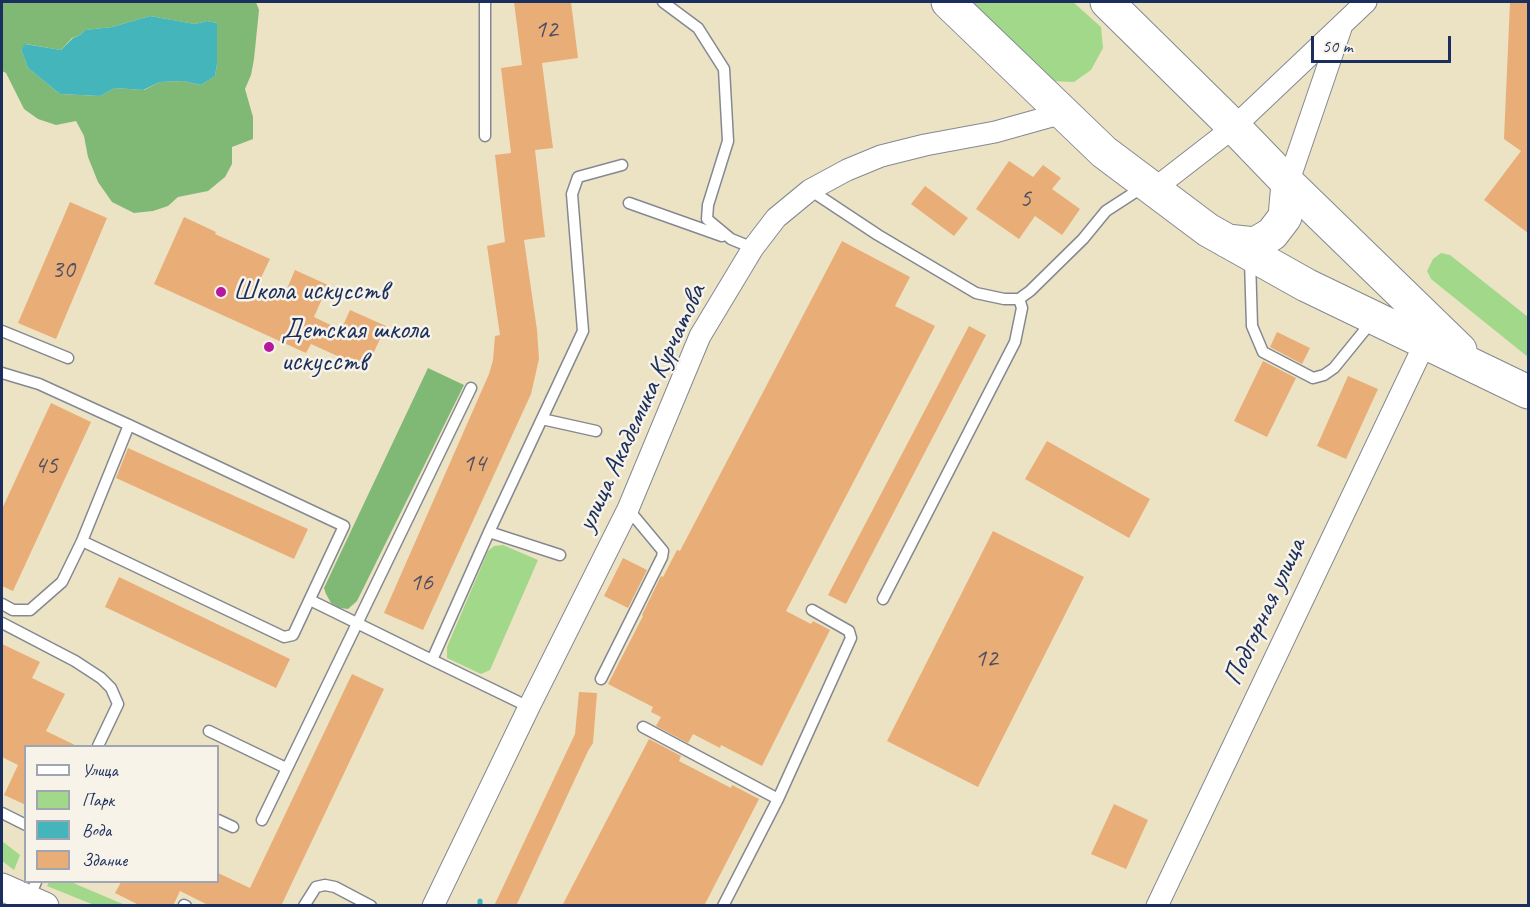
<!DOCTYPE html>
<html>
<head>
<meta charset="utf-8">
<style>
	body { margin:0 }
	#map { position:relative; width:1530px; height:907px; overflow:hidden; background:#ece3c4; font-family:Caveat,sans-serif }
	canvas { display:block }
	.frame { position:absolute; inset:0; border:3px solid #1b2f5e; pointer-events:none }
	.legend { position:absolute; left:24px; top:745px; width:195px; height:138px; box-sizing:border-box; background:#f7f3e8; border:2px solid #9fa5b1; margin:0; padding:8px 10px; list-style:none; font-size:18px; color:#1b2f5e }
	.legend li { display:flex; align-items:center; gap:12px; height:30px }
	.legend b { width:30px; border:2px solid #9fa5b1 }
	.scale { position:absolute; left:1311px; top:36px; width:140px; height:27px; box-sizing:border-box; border:3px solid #1b2f5e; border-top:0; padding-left:8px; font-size:18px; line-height:21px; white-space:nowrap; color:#1b2f5e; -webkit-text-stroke:4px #f7f3e8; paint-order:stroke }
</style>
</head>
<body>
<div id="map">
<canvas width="1530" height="907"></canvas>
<div class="frame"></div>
<ul class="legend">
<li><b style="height:8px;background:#fff"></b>Улица</li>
<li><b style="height:16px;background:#a1d88a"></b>Парк</li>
<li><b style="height:16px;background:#45b5bc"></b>Вода</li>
<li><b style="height:16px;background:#e9ad77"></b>Здание</li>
</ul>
<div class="scale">50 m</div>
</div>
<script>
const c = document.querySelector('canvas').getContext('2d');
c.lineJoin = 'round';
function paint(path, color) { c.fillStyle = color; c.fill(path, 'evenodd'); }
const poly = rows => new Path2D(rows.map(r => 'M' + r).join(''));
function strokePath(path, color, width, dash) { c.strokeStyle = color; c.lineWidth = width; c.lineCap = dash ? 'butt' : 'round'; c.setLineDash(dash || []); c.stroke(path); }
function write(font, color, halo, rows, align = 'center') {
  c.font = font + ' Caveat,sans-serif'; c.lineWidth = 5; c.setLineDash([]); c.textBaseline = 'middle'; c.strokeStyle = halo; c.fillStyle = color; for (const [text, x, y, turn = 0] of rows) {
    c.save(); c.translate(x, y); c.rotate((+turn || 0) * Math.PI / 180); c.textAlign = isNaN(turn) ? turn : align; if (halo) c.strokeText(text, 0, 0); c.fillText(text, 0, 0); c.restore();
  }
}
const green = poly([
	[968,2,1073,2,1101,27,1103,48,1091,70,1074,82,1051,81],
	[1441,253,1450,255,1528,317,1528,357,1431,279,1427,271,1433,259],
	[503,545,538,560,490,670,481,674,447,658,447,647,488,551,494,546],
	[2,841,20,855,14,870,2,861],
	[49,882,71,882,125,905,94,905,47,886]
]);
const forest = poly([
	[2,2,256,2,259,10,254,59,251,75,245,89,253,117,253,139,232,147,232,164,225,177,208,191,178,197,168,206,153,211,134,213,112,202,98,182,88,157,84,136,76,121,56,125,38,119,24,109,6,73,2,71],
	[150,16,195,24,207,21,217,23,217,64,215,76,201,85,183,81,160,82,144,90,115,88,100,96,60,94,28,68,21,49,26,44,61,50,72,38,80,35,85,30,112,27],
	[428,368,464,385,357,601,348,609,340,608,331,603,326,594,324,588]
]);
const water = poly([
	[150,16,195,24,207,21,217,23,217,64,215,76,201,85,183,81,160,82,143,90,115,88,100,96,60,94,28,68,21,49,25,44,61,50,73,38,80,35,85,30,112,27]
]);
const stream = poly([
	[480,901,480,906]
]);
const building = poly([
	[514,2,571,2,578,58,542,63,553,148,535,150,545,237,524,240,537,330,539,359,531,394,423,630,384,613,489,374,493,360,495,336,500,335,487,246,505,242,495,155,511,153,501,68,522,65],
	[1510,2,1528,2,1528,233,1484,200,1521,151,1504,139],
	[1009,161,1033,177,1043,165,1061,178,1052,189,1080,209,1062,235,1035,216,1019,239,976,209],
	[925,186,968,218,954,236,911,204],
	[70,202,107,218,56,339,18,323],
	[184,217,216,232,215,234,270,259,257,286,283,298,295,270,328,285,314,317,341,330,350,310,386,326,366,369,311,344,306,353,154,284],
	[842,241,910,277,895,306,935,326,786,611,811,624,813,621,830,630,762,766,721,745,720,748,693,734,688,743,656,726,661,717,651,712,653,707,608,684,643,616,642,615,661,576,663,577,677,550,680,551],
	[969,326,986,335,846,604,828,595],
	[1277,332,1310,348,1302,364,1270,347],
	[1263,361,1296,378,1267,437,1234,421],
	[1348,376,1378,389,1346,459,1317,446],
	[51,403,91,422,13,591,2,586,2,509],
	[1047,441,1150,499,1129,538,1025,479],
	[128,448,308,529,294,559,116,478],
	[993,531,1084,577,978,787,887,741],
	[623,558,647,570,628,608,604,596],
	[119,577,290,659,276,688,105,607],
	[2,644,40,662,32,678,65,694,46,731,79,747,26,747,26,805,4,795,18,765,2,757],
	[352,674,384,689,281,906,210,906,180,891,173,906,141,906,115,893,121,882,218,882,218,873,250,888],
	[579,692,597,693,593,743,588,751,516,906,494,906,575,734],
	[649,739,681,756,679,761,731,788,732,785,759,799,704,906,562,906],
	[1114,804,1148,820,1126,869,1091,854]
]);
const service = poly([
	[485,2,485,136],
	[663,2,698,28,724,69,728,141,708,205,707,219,731,239,753,248],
	[810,190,878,235,976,293,1004,299,1019,299,1030,291,1083,239,1106,211,1143,187],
	[629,203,722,236],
	[1250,260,1252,326,1263,352,1313,378,1324,375,1334,368,1373,320],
	[2,331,68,358],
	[2,373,39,384,129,425,344,526,293,635,284,637,82,541,129,425],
	[542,419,596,431],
	[489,532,560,555],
	[883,599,1015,342,1022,308,1019,299],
	[310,600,432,660],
	[2,604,13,610,30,610,62,582,82,541],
	[2,623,75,661,101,678,111,688,118,704,98,746],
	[601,679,662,557,663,551,628,509],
	[529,707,432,660,489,532,583,331,572,194,578,177,622,165],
	[643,727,778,799],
	[209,731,286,768],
	[2,813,26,825],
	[218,820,233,827],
	[262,820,471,388],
	[28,900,36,882],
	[184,905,186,906],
	[304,906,316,887,325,885,335,887,371,906],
	[723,906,778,799,851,638,849,631,812,610]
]);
const minor = poly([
	[1288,183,1341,28],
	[1154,189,1234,127,1366,2],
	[433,906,529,707,628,509,700,336,753,248,776,218,810,190,847,170,881,156,925,145,995,132,1063,113],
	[1157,906,1425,343]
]);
const tertiary = poly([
	[2,887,45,906]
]);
const primary = poly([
	[948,2,1104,152,1208,230,1306,285,1528,392],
	[1107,2,1234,127,1288,183,1460,350],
	[1227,241,1255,244,1272,234,1285,217,1288,183]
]);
const markers = [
	[221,292,6,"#b5179e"],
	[269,347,6,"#b5179e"]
];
const numberNames = [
	["12",546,30],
	["5",1025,199],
	["30",63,270],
	["14",474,464],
	["45",46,466],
	["16",421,583],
	["12",986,659]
];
const poiNames = [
	["Школа искусств",233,292],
	["Детская школа",281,331],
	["искусств",281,363]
];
const streetNames = [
	["улица Академика Курчатова",642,408,-65],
	["Подгорная улица",1265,612,-65]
];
paint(green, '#a1d88a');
paint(forest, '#80b876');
paint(water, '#45b5bc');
strokePath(stream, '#45b5bc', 5);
paint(building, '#e9ad77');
strokePath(service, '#848991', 13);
strokePath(minor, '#848991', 23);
strokePath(tertiary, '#848991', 29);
strokePath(primary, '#848991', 35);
strokePath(service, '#fff', 10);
strokePath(minor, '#fff', 21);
strokePath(tertiary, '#fff', 27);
strokePath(primary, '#fff', 33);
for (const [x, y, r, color] of markers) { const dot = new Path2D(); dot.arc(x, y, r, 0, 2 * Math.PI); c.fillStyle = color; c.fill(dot); strokePath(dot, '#f7f3e8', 2); }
write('26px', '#4e4e64', null, numberNames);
write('28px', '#1b2f5e', '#f7f3e8', poiNames, 'left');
write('28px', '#1b2f5e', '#f7f3e8', streetNames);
</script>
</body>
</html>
